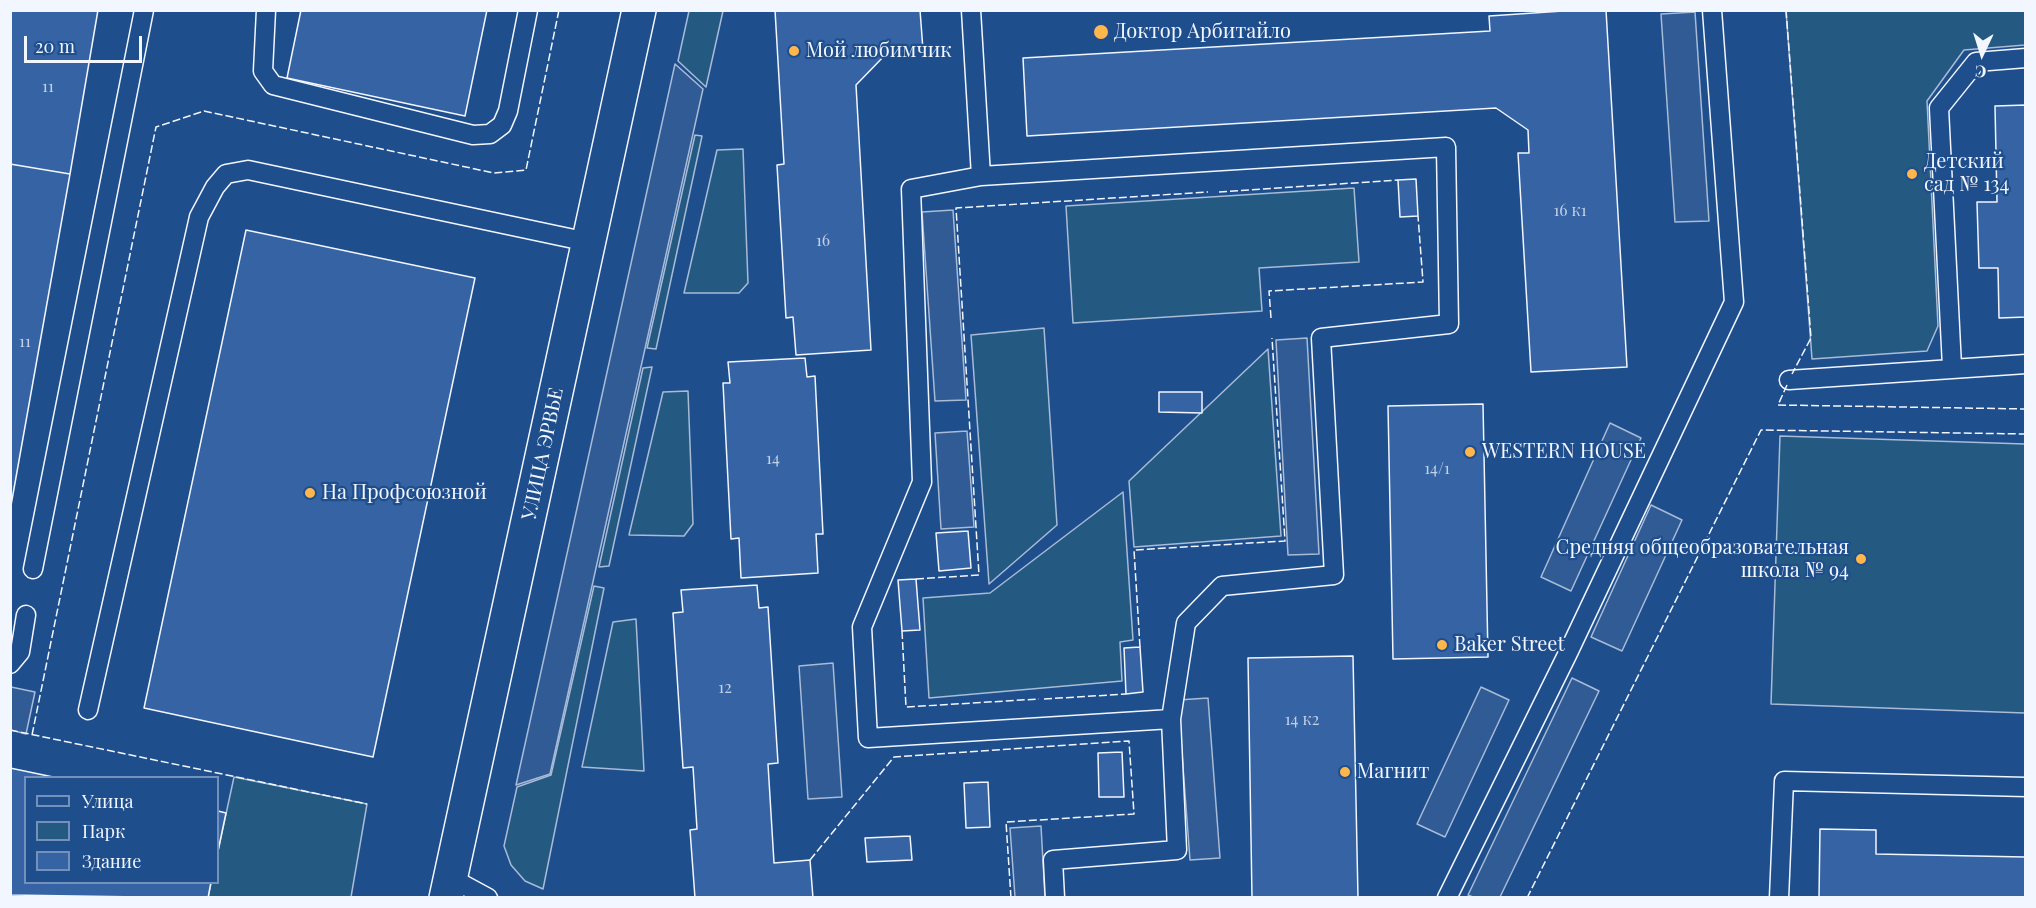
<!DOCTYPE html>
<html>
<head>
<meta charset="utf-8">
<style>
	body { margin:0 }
	#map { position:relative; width:2036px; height:908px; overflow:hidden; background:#1f4e8c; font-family:"Playfair Display",serif }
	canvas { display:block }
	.frame { position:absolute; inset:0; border:12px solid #f2f6ff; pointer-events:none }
	.legend { position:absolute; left:24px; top:776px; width:195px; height:108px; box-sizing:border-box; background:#1f4e8c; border:2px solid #7391ba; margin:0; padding:8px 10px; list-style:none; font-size:18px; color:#f2f6ff }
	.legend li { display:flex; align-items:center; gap:12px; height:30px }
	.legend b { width:30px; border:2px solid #7391ba }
	.north { position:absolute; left:1952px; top:24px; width:60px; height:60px; -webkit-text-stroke:4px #1f4e8c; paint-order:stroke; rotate:184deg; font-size:16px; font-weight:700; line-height:24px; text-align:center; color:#f2f6ff }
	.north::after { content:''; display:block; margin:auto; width:21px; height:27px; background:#f2f6ff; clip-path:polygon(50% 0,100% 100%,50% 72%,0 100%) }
	.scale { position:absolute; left:24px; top:36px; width:118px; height:27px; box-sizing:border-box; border:3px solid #f2f6ff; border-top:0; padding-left:8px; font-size:18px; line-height:21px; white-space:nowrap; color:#f2f6ff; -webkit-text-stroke:4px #1f4e8c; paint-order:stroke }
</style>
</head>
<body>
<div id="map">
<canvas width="2036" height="908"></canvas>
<div class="frame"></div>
<ul class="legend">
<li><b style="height:8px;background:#1f4e8c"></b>Улица</li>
<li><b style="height:16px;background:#245a82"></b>Парк</li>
<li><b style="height:16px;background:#3563a3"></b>Здание</li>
</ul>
<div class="north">С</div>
<div class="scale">20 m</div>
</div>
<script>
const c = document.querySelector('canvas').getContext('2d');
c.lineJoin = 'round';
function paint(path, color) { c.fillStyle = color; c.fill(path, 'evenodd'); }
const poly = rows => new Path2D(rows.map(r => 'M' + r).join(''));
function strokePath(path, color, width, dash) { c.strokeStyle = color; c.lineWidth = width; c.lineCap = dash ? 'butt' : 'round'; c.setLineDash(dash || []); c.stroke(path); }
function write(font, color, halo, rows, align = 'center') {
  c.font = font + ' "Playfair Display",serif'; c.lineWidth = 4.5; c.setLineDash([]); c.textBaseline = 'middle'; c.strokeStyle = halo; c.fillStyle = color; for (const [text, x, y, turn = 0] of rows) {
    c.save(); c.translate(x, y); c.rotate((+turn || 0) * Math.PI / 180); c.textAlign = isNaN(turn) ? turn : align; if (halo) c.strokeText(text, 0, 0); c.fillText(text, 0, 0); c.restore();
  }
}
const green = poly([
	[689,11,723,11,706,87,678,61,689,11],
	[1786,11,2025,11,2025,45,1964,50,1927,101,1938,326,1927,351,1812,359,1786,11],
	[695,135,702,136,656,349,647,348,695,135],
	[743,149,748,283,739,293,684,293,717,150,743,149],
	[1354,188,1359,262,1259,268,1262,311,1073,323,1066,206,1354,188],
	[1044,328,1057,525,989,584,971,335,1044,328],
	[1268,349,1281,536,1134,547,1129,481,1268,349],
	[652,367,609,566,599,567,643,368,652,367],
	[688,391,693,524,684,536,629,535,663,392,688,391],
	[1780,436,2025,444,2025,713,1771,704,1780,436],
	[1123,492,1133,640,1120,642,1122,681,929,698,923,598,990,593,1123,492],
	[594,586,604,588,543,889,525,881,511,865,504,846,517,787,551,775,594,586],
	[636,619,644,771,582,767,613,622,636,619],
	[234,777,367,804,351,897,208,898,211,883,218,882,218,851,234,777]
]);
const parking = poly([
	[1695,12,1709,221,1675,222,1661,14,1695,12],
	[675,64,703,89,550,774,516,785,675,64],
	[953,210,966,400,935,401,922,212,953,210],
	[1307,338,1319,554,1288,555,1276,340,1307,338],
	[1610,423,1641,438,1571,591,1541,577,1610,423],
	[967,431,974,527,941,529,935,433,967,431],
	[1651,505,1682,520,1622,651,1591,637,1651,505],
	[833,663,842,797,808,799,799,666,833,663],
	[1572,678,1599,691,1500,897,1473,897,1468,895,1572,678],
	[11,687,35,692,26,734,11,730,11,687],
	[1481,687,1509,700,1445,837,1417,824,1481,687],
	[1208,698,1220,858,1190,860,1178,700,1208,698],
	[1041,826,1045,897,1015,897,1010,828,1041,826]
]);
const building = poly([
	[10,10,98,10,70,174,10,164,10,10],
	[301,10,487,10,465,116,287,78,301,10],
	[775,10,920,10,923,50,888,52,856,85,871,350,796,355,793,317,786,318,777,165,784,164,775,10],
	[1578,10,1606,10,1627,367,1531,372,1518,153,1529,153,1528,130,1496,108,1027,136,1023,58,1490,31,1489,16,1578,10],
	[2026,105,2026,317,1999,318,1998,268,1979,268,1977,202,1997,202,1995,106,2026,105],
	[10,164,70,174,10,511,10,164],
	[1416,179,1418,216,1400,217,1398,180,1416,179],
	[246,230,475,278,373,757,144,708,246,230],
	[805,358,807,377,815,376,823,534,816,534,818,573,741,578,739,538,731,539,723,383,730,383,728,362,805,358],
	[1159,392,1202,392,1202,413,1159,412,1159,392],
	[1483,404,1488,657,1393,659,1388,406,1483,404],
	[968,531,971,568,939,571,936,533,968,531],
	[916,579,920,630,902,631,898,580,916,579],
	[757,585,759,608,768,607,778,763,768,764,774,863,810,860,813,898,695,898,690,830,697,829,693,767,683,768,673,613,683,612,681,590,757,585],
	[1140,647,1143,692,1126,694,1124,648,1140,647],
	[1353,656,1358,898,1252,898,1248,658,1353,656],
	[1122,752,1124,797,1099,797,1098,753,1122,752],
	[10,768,58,778,26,778,26,882,211,882,208,898,10,895,10,768],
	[988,782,990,827,966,828,964,783,988,782],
	[218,811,226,813,218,851,218,811],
	[1820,829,1876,830,1876,854,2025,857,2026,898,1819,898,1820,829],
	[910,836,912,860,867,862,865,838,910,836]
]);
const lane = poly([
	[266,10,263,71,273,85,473,135,490,134,502,125,508,111,528,10],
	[971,10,981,176,1446,147,1449,324,1321,338,1334,575,1222,586,1186,623,1171,719,1177,850,1053,860,1055,898],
	[981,176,911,189,922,482,862,627,868,738,1171,719],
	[1952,367,1939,108,1976,62,2026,58],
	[1789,380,2026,364],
	[33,569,144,10],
	[10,664,20,652,26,615],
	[88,710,199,217,215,187,226,174,248,170,588,242],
	[451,878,488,898],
	[1447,898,1568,653,1734,302,1712,10],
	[1779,898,1784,781,2026,787]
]);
const street = poly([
	[446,898,639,10]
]);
const fence = poly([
	[1786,10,1811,338,1792,374],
	[1219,192,1398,180],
	[1271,318,1269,291,1423,282,1418,216],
	[1787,385,1778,405,2026,409],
	[916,579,979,575,956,208,1208,192],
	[902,631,906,707,1039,699],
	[1140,647,1134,550,1285,541,1272,338],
	[1044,699,1126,694],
	[10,730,367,804],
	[32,735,156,127,204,111,494,173,526,170,559,10],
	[810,860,894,757,1129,741,1134,814,1006,822,1011,898],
	[1527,898,1761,430,2026,434]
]);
const markers = [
	[1101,32,8,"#ffb74d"],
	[794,51,6,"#ffb74d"],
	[1912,174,6,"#ffb74d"],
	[1470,452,6,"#ffb74d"],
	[310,493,6,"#ffb74d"],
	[1861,559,6,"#ffb74d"],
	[1442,645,6,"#ffb74d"],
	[1345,772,6,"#ffb74d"]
];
const numberNames = [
	["11",48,87],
	["16 к1",1570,211],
	["16",823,241],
	["11",25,342],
	["14",773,459],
	["14/1",1437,469],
	["12",725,688],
	["14 к2",1302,720]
];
const poiNames = [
	["Доктор Арбитайло",1114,32],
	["Мой любимчик",806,51],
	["Детский",1924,162],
	["сад № 134",1924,185],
	["WESTERN HOUSE",1482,452],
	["На Профсоюзной",322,493],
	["Средняя общеобразовательная",1849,548,"right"],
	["школа № 94",1849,571,"right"],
	["Baker Street",1454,645],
	["Магнит",1357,772]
];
const streetNames = [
	["УЛИЦА ЭРВЬЕ",543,454,-78]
];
paint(green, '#245a82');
strokePath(green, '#a8bbd7', 1.5);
paint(parking, '#305b95');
strokePath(parking, '#a8bbd7', 1.5);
paint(building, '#3563a3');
strokePath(building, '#f2f6ff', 1.5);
strokePath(lane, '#f2f6ff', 21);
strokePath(street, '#f2f6ff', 36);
strokePath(lane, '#1f4e8c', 18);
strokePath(street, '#1f4e8c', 33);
strokePath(fence, '#f2f6ff', 1.5, [8, 3]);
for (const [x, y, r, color] of markers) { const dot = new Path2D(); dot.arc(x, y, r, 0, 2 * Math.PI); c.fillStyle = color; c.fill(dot); strokePath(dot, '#1f4e8c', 2); }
write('16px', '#c3d1e8', null, numberNames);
write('20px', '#f2f6ff', '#1f4e8c', poiNames, 'left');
write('20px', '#f2f6ff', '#1f4e8c', streetNames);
</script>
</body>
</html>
